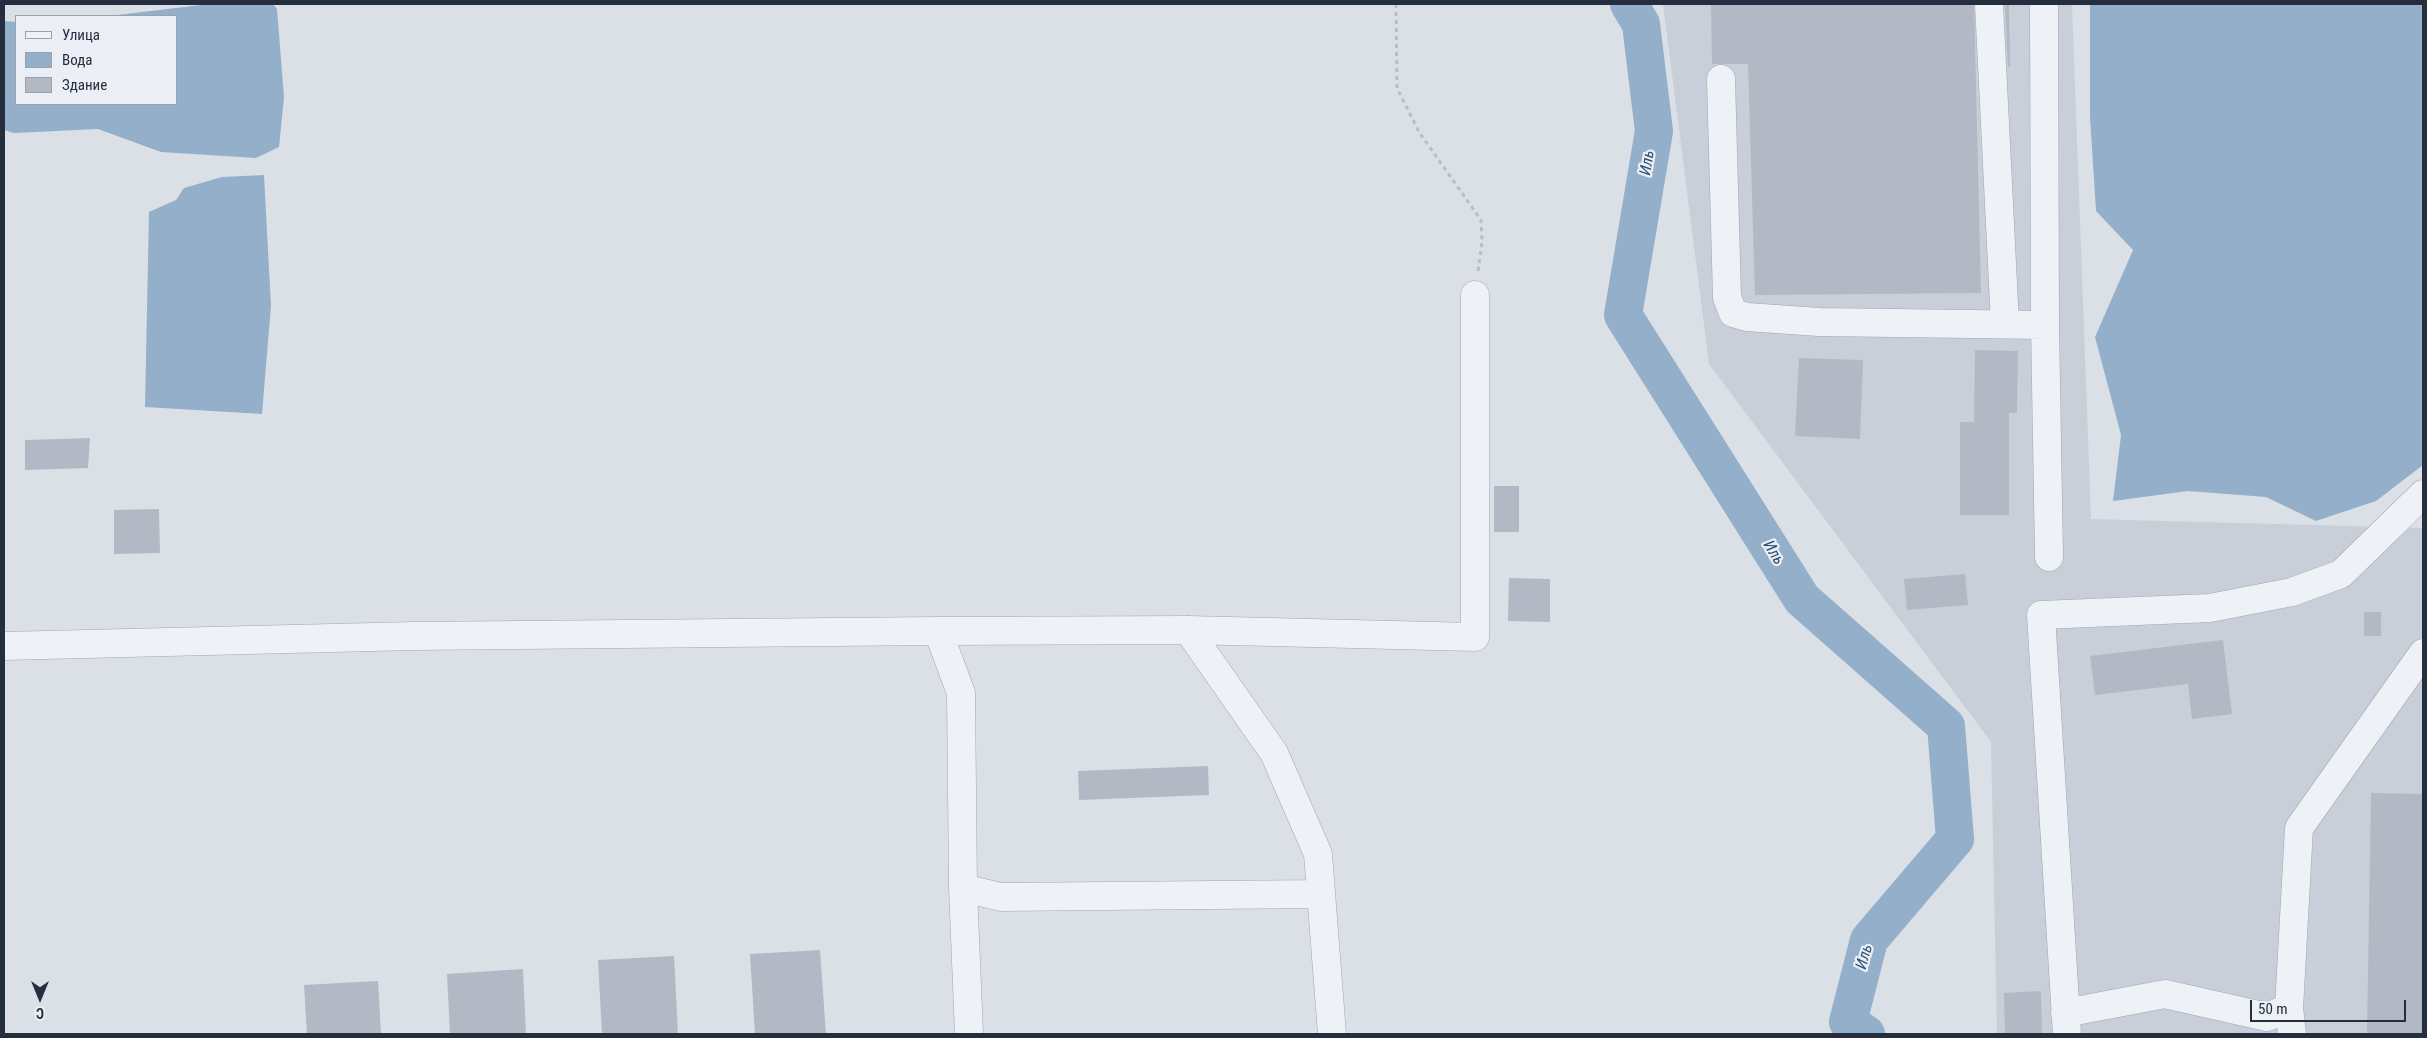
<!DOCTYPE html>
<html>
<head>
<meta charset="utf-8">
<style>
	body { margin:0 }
	#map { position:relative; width:2427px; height:1038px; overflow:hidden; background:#dbe0e7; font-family:"Roboto Condensed",sans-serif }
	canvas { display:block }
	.frame { position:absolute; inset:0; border:5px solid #242e3e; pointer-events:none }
	.legend { position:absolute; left:15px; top:15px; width:162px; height:90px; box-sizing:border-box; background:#ebeff5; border:1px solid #9ba2ac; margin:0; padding:6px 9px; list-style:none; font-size:15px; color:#242e3e }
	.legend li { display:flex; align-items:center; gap:10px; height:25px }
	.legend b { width:25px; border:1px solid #9ba2ac }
	.north { position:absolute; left:15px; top:973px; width:50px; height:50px; -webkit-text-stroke:4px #ebeff5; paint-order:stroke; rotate:180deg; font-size:14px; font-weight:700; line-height:20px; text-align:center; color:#242e3e }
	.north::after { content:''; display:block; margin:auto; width:18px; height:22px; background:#242e3e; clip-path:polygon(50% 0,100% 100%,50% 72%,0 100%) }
	.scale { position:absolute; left:2250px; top:1000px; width:156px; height:22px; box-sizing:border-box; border:2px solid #242e3e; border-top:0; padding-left:6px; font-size:15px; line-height:18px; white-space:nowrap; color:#242e3e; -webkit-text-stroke:4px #ebeff5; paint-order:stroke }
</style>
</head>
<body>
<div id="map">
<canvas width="2427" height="1038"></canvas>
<div class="frame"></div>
<ul class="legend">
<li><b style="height:6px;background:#eef1f5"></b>Улица</li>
<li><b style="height:14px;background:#93afca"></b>Вода</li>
<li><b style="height:14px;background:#b2b9c4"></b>Здание</li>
</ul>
<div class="north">С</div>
<div class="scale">50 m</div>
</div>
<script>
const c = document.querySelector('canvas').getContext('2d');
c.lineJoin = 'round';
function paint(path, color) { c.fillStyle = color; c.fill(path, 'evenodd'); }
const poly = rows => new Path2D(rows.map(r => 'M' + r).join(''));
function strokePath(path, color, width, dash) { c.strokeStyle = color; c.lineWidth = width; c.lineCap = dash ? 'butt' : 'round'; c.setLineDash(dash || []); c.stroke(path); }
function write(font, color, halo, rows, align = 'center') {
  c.font = font + ' "Roboto Condensed",sans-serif'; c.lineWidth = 4.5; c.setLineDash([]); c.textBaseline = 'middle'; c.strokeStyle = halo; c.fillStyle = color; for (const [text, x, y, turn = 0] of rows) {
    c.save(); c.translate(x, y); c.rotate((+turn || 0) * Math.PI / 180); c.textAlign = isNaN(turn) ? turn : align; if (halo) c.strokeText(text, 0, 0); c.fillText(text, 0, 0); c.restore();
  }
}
const built = poly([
	[1663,4,2072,4,2091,519,2423,528,2423,1034,1997,1034,1991,742,1709,364]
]);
const water = poly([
	[209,4,273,4,277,9,284,97,279,147,256,158,161,152,98,129,14,133,4,130,4,21,16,22,16,104,176,104,176,16,109,16],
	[2090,4,2423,4,2423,465,2376,501,2316,521,2266,497,2188,491,2113,501,2121,435,2095,337,2133,250,2096,211,2090,117],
	[264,175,271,306,262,414,145,407,149,212,176,200,184,188,222,177]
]);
const river = poly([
	[1629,4,1641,24,1654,131,1623,315,1802,599,1946,726,1955,839,1869,940,1848,1022,1866,1034]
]);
const building = poly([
	[1711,4,1974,4,1981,293,1755,295,1748,64,1712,64],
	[2005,4,2009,4,2010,67,2008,67],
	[1975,350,2018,351,2017,413,2009,413,2009,515,1960,515,1960,422,1974,422],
	[1799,358,1863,360,1860,439,1795,436],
	[90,438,88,468,25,470,25,440],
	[1494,486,1519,486,1519,532,1494,532],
	[159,509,160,553,114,554,114,510],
	[1965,574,1968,605,1907,610,1904,579],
	[1509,578,1550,579,1550,622,1508,621],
	[2364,612,2381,612,2381,636,2364,636],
	[2223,640,2232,714,2192,719,2188,684,2095,695,2090,656],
	[1208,766,1209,795,1079,800,1078,771],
	[2371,793,2423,794,2423,1034,2367,1034],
	[820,950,826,1034,755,1034,750,954],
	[674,956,678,1034,602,1034,598,960],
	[523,969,526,1034,450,1034,447,974],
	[378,981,381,1034,307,1034,304,985],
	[2041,991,2042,1034,2005,1034,2004,993]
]);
const path = poly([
	[1396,4,1397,88,1419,132,1481,220,1482,242,1478,272]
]);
const minor = poly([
	[1989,4,2005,324],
	[2044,4,2045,325,2049,557],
	[1721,79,1727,297,1733,313,1747,317,1819,322,2045,325],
	[1188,630,1274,753,1318,854,1332,1034],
	[938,631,961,693,963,888,969,1034],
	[4,646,414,636,938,631,1188,630,1475,637,1475,295],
	[963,888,1001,897,1319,894],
	[2289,1008,2292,1034],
	[2065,1013,2165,994,2267,1017,2289,1008,2299,828,2423,653],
	[2067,1034,2041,615,2210,608,2292,592,2341,574,2423,494]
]);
const waterNames = [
	["Иль",1648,163,-81],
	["Иль",1773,553,58],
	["Иль",1865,957,-74]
];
paint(built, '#c9cfd9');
paint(water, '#93afca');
strokePath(river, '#93afca', 38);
paint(building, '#b2b9c4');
strokePath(minor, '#a0a7b1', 29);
strokePath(path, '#b9bec5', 3, [4, 4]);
strokePath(minor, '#eef1f5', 28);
write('italic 16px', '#2c4e74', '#ebeff5', waterNames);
</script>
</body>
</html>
